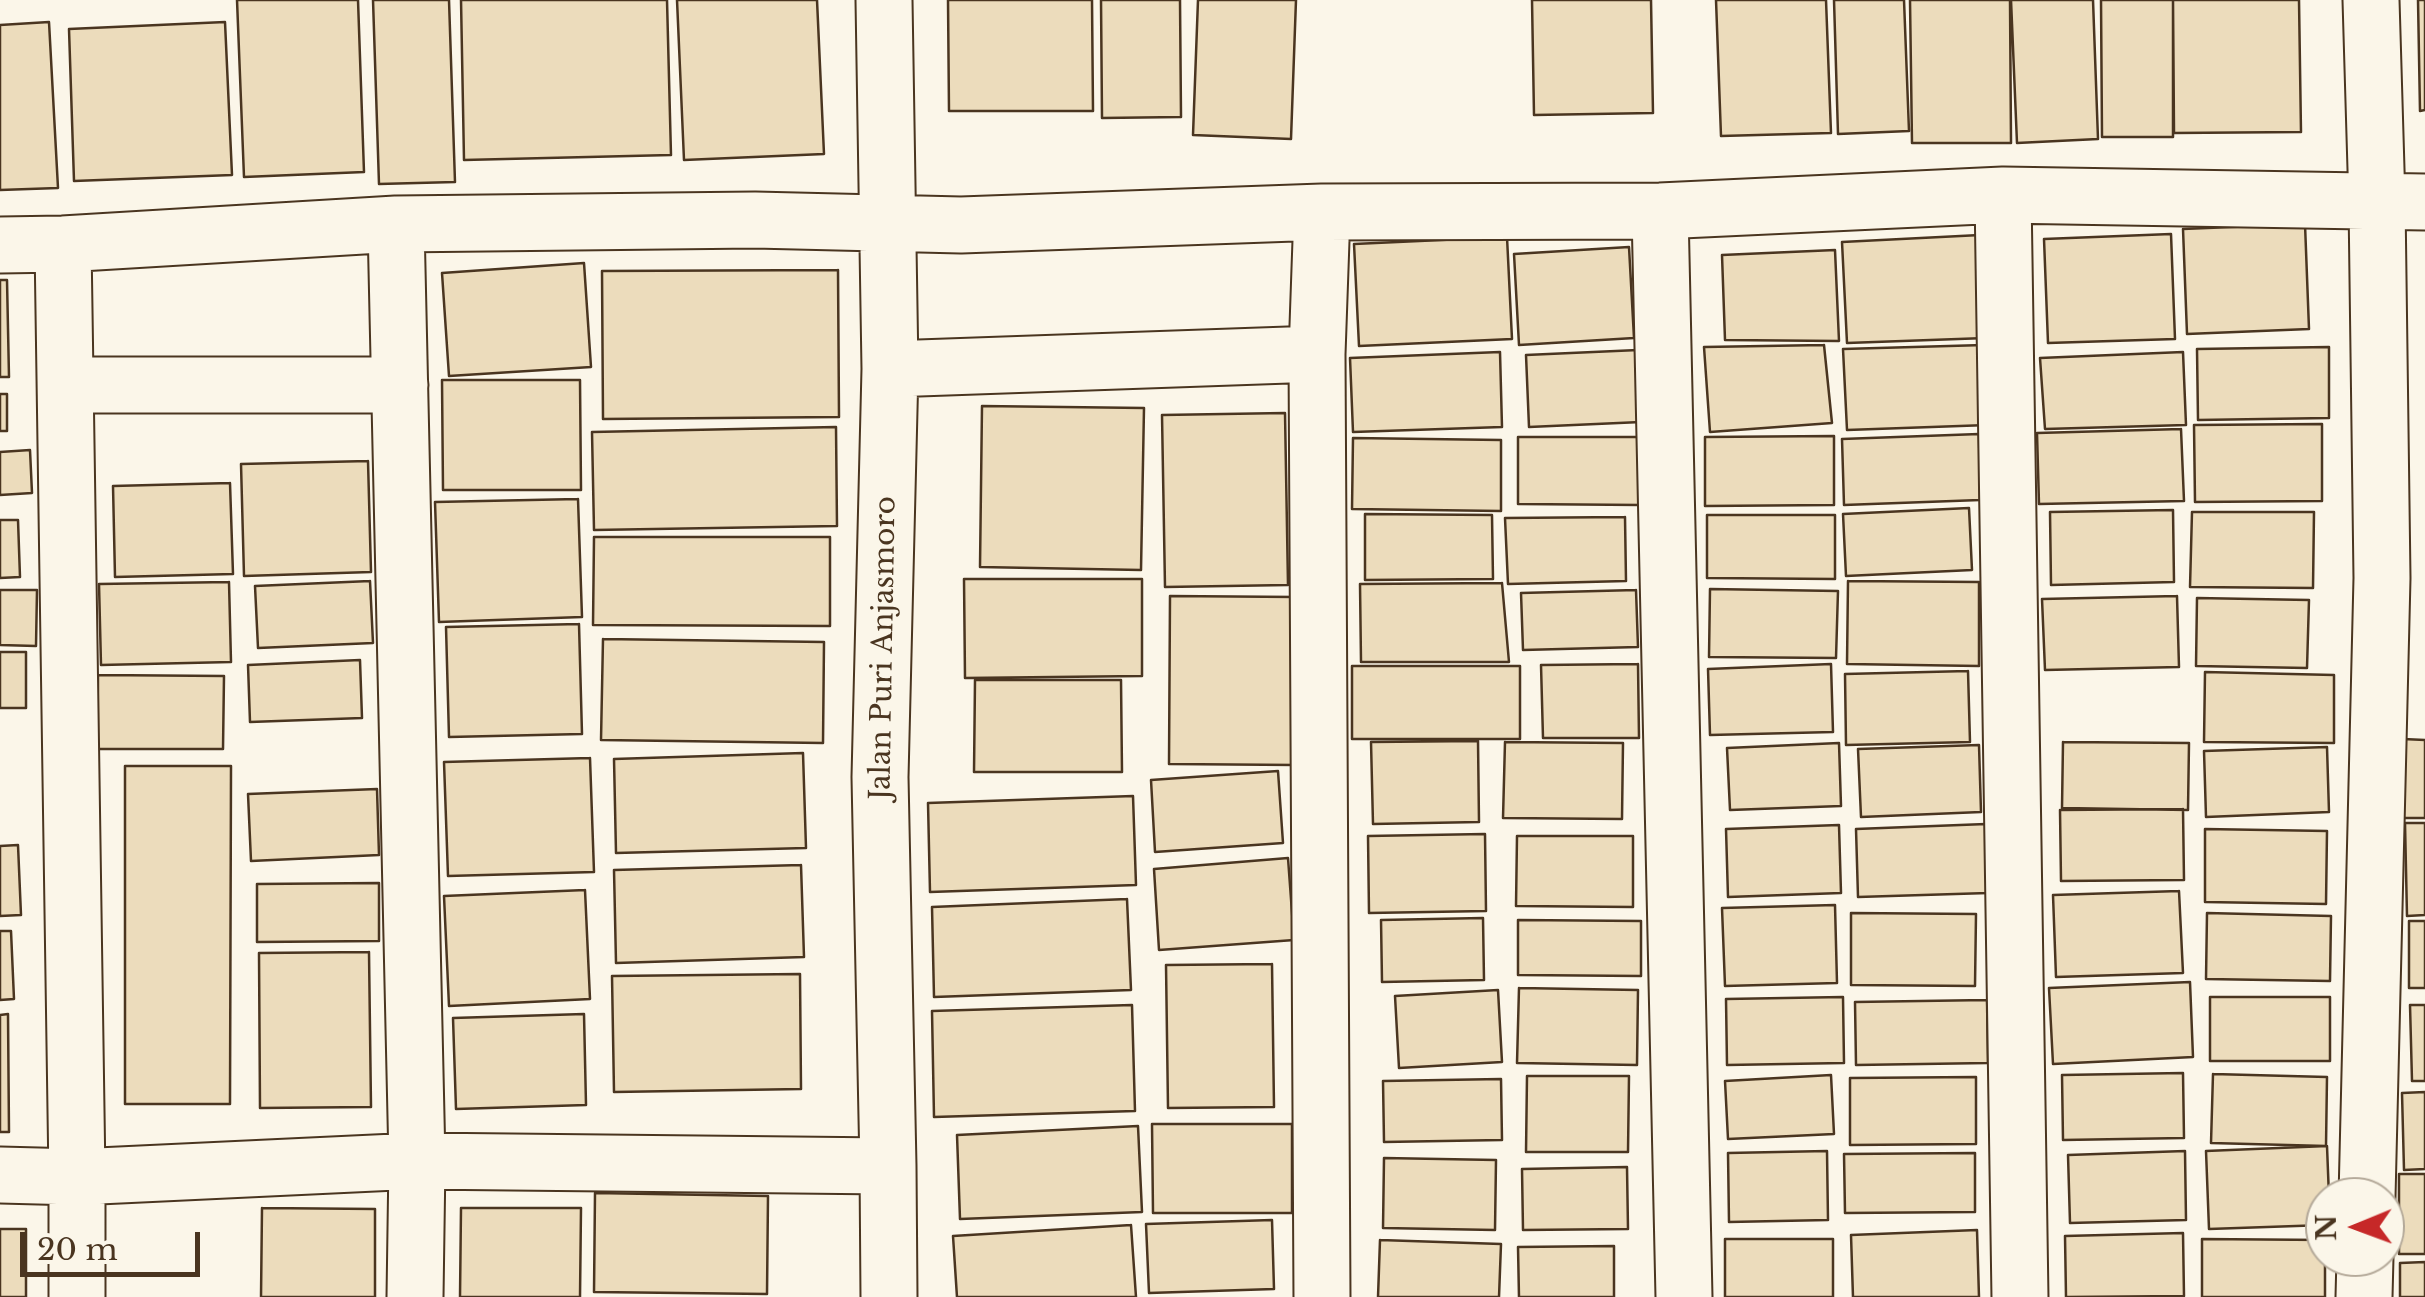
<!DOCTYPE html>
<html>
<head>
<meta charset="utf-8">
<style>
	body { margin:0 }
	#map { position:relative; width:2425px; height:1297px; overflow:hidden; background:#fbf6e9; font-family:"Libre Baskerville",serif }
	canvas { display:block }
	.north { position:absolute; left:2305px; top:1177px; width:100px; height:100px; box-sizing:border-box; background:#fbf6e9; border:2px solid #b4a999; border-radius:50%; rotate:269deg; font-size:28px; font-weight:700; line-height:40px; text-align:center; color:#4a3520 }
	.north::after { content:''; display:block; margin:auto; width:35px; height:45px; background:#c62828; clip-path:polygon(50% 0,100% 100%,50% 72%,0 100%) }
	.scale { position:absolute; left:20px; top:1232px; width:180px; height:45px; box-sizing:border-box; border:5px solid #4a3520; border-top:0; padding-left:12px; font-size:30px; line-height:35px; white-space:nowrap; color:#4a3520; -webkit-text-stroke:8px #fbf6e9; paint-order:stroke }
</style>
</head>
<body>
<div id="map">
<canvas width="2425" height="1297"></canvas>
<div class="north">N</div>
<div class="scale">20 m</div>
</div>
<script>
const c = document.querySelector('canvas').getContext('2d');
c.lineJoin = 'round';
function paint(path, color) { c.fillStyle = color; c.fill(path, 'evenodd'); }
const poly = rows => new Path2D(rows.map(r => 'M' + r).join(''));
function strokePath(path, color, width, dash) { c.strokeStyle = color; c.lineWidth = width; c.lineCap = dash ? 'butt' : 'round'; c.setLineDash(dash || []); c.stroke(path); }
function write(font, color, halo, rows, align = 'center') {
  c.font = font + ' "Libre Baskerville",serif'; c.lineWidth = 8; c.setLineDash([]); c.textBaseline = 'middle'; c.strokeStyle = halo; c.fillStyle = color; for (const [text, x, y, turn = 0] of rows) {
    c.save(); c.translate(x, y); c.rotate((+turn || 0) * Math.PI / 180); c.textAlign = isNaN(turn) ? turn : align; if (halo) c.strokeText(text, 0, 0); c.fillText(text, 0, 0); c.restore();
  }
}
const building = poly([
	[237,0,358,0,364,172,244,177,237,0],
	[373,0,449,0,455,182,379,184,373,0],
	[461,0,667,0,671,155,464,160,461,0],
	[677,0,817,0,824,154,684,160,677,0],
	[948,0,1092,0,1093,111,949,111,948,0],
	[1101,0,1180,0,1181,117,1102,118,1101,0],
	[1198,0,1296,0,1291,139,1193,135,1198,0],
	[1532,0,1651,0,1653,113,1534,115,1532,0],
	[1716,0,1826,0,1831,133,1721,136,1716,0],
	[1834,0,1904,0,1909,131,1838,134,1834,0],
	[1910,0,2010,0,2011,143,1912,143,1910,0],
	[2011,0,2093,0,2098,139,2017,143,2011,0],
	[2101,0,2173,0,2173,137,2102,137,2101,0],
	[2173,0,2299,0,2301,132,2174,133,2173,0],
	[2418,0,2425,0,2425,110,2420,111,2418,0],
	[49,22,58,188,0,190,0,25,49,22],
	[225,22,232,175,74,181,69,29,225,22],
	[2305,224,2309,329,2187,334,2183,229,2305,224],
	[2171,234,2175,339,2048,343,2044,239,2171,234],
	[1980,235,1986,338,1847,343,1842,242,1980,235],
	[1507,237,1512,339,1359,346,1354,244,1507,237],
	[1629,247,1634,338,1519,345,1514,254,1629,247],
	[1835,250,1839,341,1725,340,1722,255,1835,250],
	[584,263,591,367,449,376,442,273,584,263],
	[838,270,839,417,603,419,602,271,838,270],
	[0,280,7,280,9,377,0,377,0,280],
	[1824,345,1832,423,1710,432,1704,347,1824,345],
	[1984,345,1988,425,1847,430,1843,349,1984,345],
	[2329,347,2329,418,2198,420,2197,349,2329,347],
	[1638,350,1641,422,1529,427,1526,355,1638,350],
	[1500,352,1502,427,1353,432,1350,358,1500,352],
	[2183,352,2186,425,2045,429,2040,358,2183,352],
	[442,380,580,380,581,490,443,490,442,380],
	[0,394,7,394,7,431,0,431,0,394],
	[982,406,1144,408,1141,570,980,567,982,406],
	[1285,413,1288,585,1165,587,1162,415,1285,413],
	[2322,424,2322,501,2195,502,2194,425,2322,424],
	[836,427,837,526,594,530,592,432,836,427],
	[2181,429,2184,501,2039,504,2037,433,2181,429],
	[1979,434,1980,500,1844,505,1842,439,1979,434],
	[1834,436,1834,505,1705,506,1705,437,1834,436],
	[1518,437,1640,437,1640,505,1518,504,1518,437],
	[1353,438,1501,440,1501,511,1352,509,1353,438],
	[30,450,32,493,0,495,0,452,30,450],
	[368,461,371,572,244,576,241,464,368,461],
	[230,483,233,574,115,577,113,486,230,483],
	[578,499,582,617,439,622,435,502,578,499],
	[1969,508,1972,570,1846,576,1843,514,1969,508],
	[2173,510,2174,582,2051,585,2050,512,2173,510],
	[2192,512,2314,512,2313,588,2190,587,2192,512],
	[1365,514,1492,515,1493,579,1365,580,1365,514],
	[1707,515,1835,515,1835,579,1707,578,1707,515],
	[1625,517,1626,581,1508,584,1505,518,1625,517],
	[0,520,18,520,20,577,0,578,0,520],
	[594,537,830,537,830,626,593,625,594,537],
	[964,579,1142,579,1142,676,965,678,964,579],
	[370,581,373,643,258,648,255,586,370,581],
	[1848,581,1979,582,1979,666,1847,664,1848,581],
	[229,582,231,662,101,665,99,584,229,582],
	[1502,583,1509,662,1361,662,1360,584,1502,583],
	[1710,589,1838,591,1836,658,1709,657,1710,589],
	[0,590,37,590,36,646,0,645,0,590],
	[1636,590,1638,647,1523,650,1521,593,1636,590],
	[1170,596,1296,597,1295,765,1169,764,1170,596],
	[2177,596,2179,667,2045,670,2042,599,2177,596],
	[2197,598,2309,600,2307,668,2196,666,2197,598],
	[579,624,582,734,449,737,446,627,579,624],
	[603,639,824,642,823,743,601,740,603,639],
	[0,652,26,652,26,708,0,708,0,652],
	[360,660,362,718,250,722,248,665,360,660],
	[1638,664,1639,738,1543,738,1541,665,1638,664],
	[1831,664,1833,732,1710,735,1708,669,1831,664],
	[1352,666,1520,666,1520,739,1352,739,1352,666],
	[1968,671,1970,742,1846,745,1845,674,1968,671],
	[2205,672,2334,675,2334,743,2204,742,2205,672],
	[98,675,224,676,223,749,97,749,98,675],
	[975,680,1121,680,1122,772,974,772,975,680],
	[2403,739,2425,740,2425,818,2403,818,2403,739],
	[1478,741,1479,822,1373,824,1371,742,1478,741],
	[1505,742,1623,743,1622,819,1503,818,1505,742],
	[2063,742,2189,743,2188,810,2062,808,2063,742],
	[1839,743,1841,806,1730,810,1727,748,1839,743],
	[1979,745,1981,812,1861,817,1858,749,1979,745],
	[2327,747,2329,812,2206,817,2204,751,2327,747],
	[803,753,806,848,616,853,614,759,803,753],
	[590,758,594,872,448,876,444,762,590,758],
	[125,766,231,766,230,1104,125,1104,125,766],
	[1278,771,1283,843,1155,852,1151,780,1278,771],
	[377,789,379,855,251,861,248,794,377,789],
	[1133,796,1136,885,930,892,928,803,1133,796],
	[2183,809,2184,880,2061,881,2060,810,2183,809],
	[2405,823,2425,823,2425,915,2407,916,2405,823],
	[1986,824,1988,893,1858,897,1856,829,1986,824],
	[1839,825,1841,893,1728,897,1726,829,1839,825],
	[2205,829,2327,831,2326,904,2205,902,2205,829],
	[1485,834,1486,911,1369,913,1368,836,1485,834],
	[1517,836,1633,836,1633,907,1516,906,1517,836],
	[18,845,21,915,0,916,0,846,18,845],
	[1288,858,1294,940,1159,950,1154,869,1288,858],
	[801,865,804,957,616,963,614,870,801,865],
	[379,883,379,941,257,942,257,884,379,883],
	[585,890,590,999,449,1006,444,896,585,890],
	[2179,891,2183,973,2056,977,2053,895,2179,891],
	[1127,899,1131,990,934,997,932,907,1127,899],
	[1835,905,1837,983,1725,986,1722,908,1835,905],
	[1851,913,1976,914,1975,986,1851,985,1851,913],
	[2207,913,2331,916,2330,981,2206,979,2207,913],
	[1483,918,1484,980,1382,982,1381,920,1483,918],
	[1518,920,1641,921,1641,976,1518,975,1518,920],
	[2409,921,2425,921,2425,988,2409,988,2409,921],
	[0,931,11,931,14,999,0,1000,0,931],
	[369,952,371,1107,260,1108,259,953,369,952],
	[1272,964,1274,1107,1168,1108,1166,965,1272,964],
	[800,974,801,1089,614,1092,612,976,800,974],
	[2190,982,2193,1057,2053,1064,2049,988,2190,982],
	[1519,988,1638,990,1637,1065,1517,1063,1519,988],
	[1498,990,1502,1062,1399,1068,1395,996,1498,990],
	[1843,997,1844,1063,1727,1065,1726,999,1843,997],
	[2210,997,2330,997,2330,1061,2210,1061,2210,997],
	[1987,1000,1988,1063,1856,1065,1855,1002,1987,1000],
	[1132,1005,1135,1111,934,1117,932,1011,1132,1005],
	[2410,1005,2425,1005,2425,1081,2412,1081,2410,1005],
	[8,1014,9,1132,0,1132,0,1015,8,1014],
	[584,1014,586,1105,456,1109,453,1018,584,1014],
	[2183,1073,2184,1138,2063,1140,2062,1075,2183,1073],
	[2213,1074,2327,1077,2326,1146,2211,1143,2213,1074],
	[1831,1075,1834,1134,1728,1139,1725,1081,1831,1075],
	[1527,1076,1629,1076,1628,1152,1526,1152,1527,1076],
	[1976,1077,1976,1144,1850,1145,1850,1078,1976,1077],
	[1501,1079,1502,1140,1384,1142,1383,1081,1501,1079],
	[2425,1092,2425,1169,2404,1170,2402,1093,2425,1092],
	[1152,1124,1292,1124,1292,1213,1153,1213,1152,1124],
	[1138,1126,1142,1212,960,1219,957,1135,1138,1126],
	[2327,1146,2329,1197,2325,1197,2325,1225,2209,1229,2206,1151,2327,1146],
	[1827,1151,1828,1220,1729,1222,1728,1153,1827,1151],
	[2185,1151,2186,1220,2070,1223,2068,1155,2185,1151],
	[1975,1153,1975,1212,1845,1213,1844,1154,1975,1153],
	[1384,1158,1496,1160,1495,1230,1383,1228,1384,1158],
	[1627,1167,1628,1229,1523,1230,1522,1169,1627,1167],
	[2399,1174,2425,1174,2425,1254,2399,1254,2399,1174],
	[595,1193,768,1196,767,1294,594,1292,595,1193],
	[262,1208,375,1209,375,1297,261,1297,262,1208],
	[461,1208,581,1208,580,1297,460,1297,461,1208],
	[1272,1220,1274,1289,1149,1293,1146,1224,1272,1220],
	[1131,1225,1136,1297,957,1297,953,1236,1131,1225],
	[0,1229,26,1229,26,1297,0,1297,0,1229],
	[1977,1230,1979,1297,1853,1297,1851,1235,1977,1230],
	[2183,1233,2184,1296,2066,1297,2065,1236,2183,1233],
	[1725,1239,1833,1239,1833,1297,1725,1297,1725,1239],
	[2202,1239,2325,1240,2325,1297,2202,1297,2202,1239],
	[1380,1240,1501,1244,1499,1297,1378,1297,1380,1240],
	[1614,1246,1614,1297,1519,1297,1518,1247,1614,1246],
	[2425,1262,2425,1297,2400,1297,2400,1263,2425,1262]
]);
const minor = poly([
	[884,0,890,369,880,777,888,1166,889,1297],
	[2003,195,2020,1297],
	[1660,211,1684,1297],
	[1322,212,1317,354,1322,1297],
	[396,224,417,1161,415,1297],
	[63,244,77,1177,77,1297],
	[0,245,63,244,396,224,755,220,961,225,1322,212,1660,211,2003,195,2425,202],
	[890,369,1317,354],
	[66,385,400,385],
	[0,1175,77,1177,417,1161,888,1166],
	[2367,1197,2382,578,2377,203,2371,0],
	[2364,1297,2365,1257]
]);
const streetNames = [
	["Jalan Puri Anjasmoro",884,648,-89]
];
paint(building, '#ecdcbc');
strokePath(building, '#4a3520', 2.5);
strokePath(minor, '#4a3520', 59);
strokePath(minor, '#fbf6e9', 55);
write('28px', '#4a3520', '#fbf6e9', streetNames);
</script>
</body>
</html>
